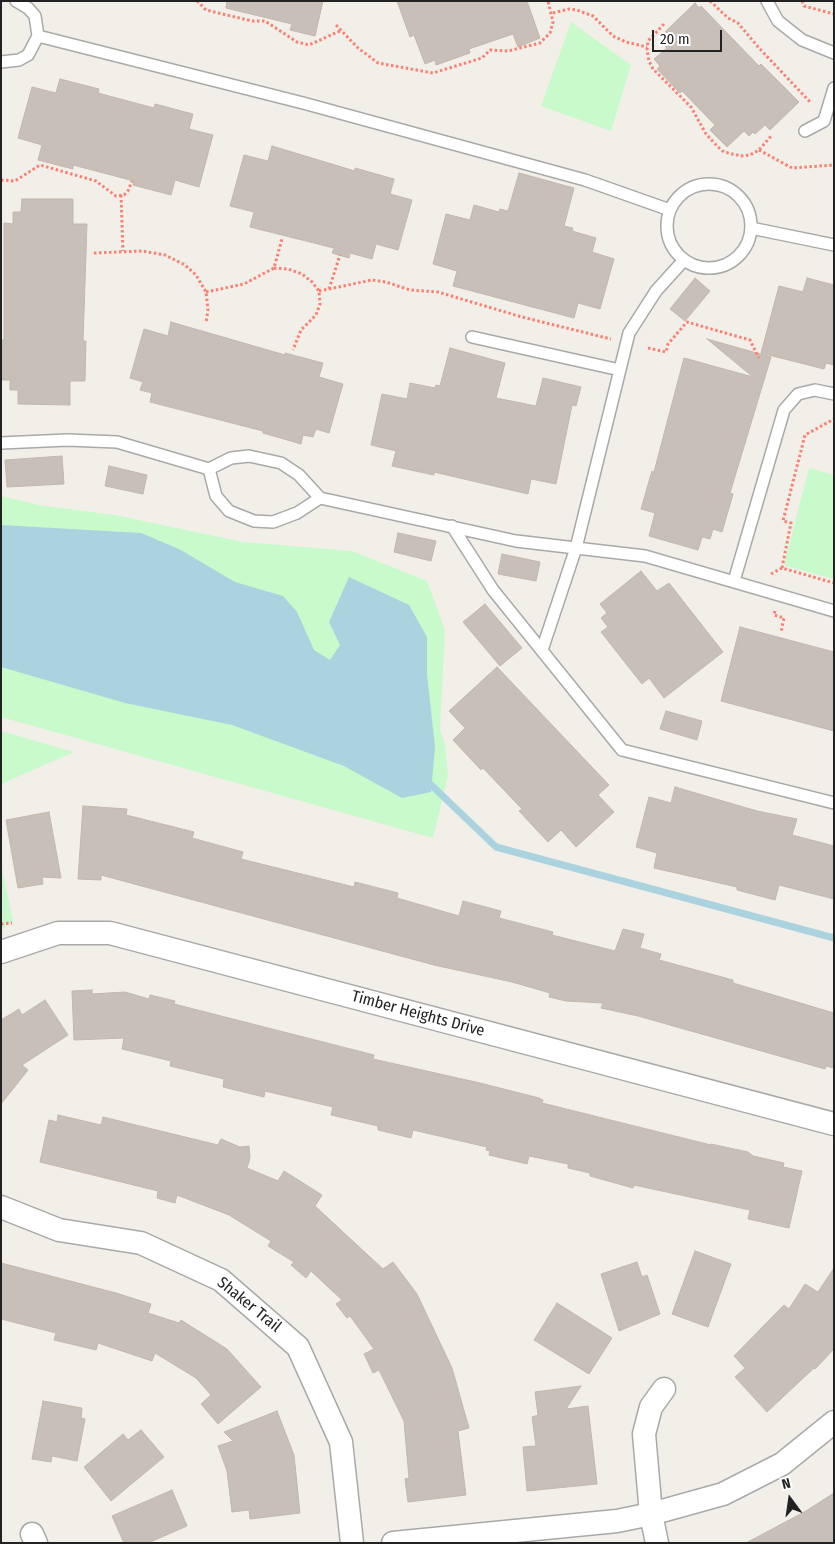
<!DOCTYPE html>
<html>
<head>
<meta charset="utf-8">
<style>
	body { margin:0 }
	#map { position:relative; width:835px; height:1544px; overflow:hidden; background:#f2efe9; font-family:"Fira Sans Condensed",sans-serif }
	canvas { display:block }
	.frame { position:absolute; inset:0; border:2px solid #222; pointer-events:none }
	.north { position:absolute; left:765px; top:1474px; width:50px; height:50px; -webkit-text-stroke:4px #fff; paint-order:stroke; rotate:346deg; font-size:14px; font-weight:700; line-height:20px; text-align:center; color:#222 }
	.north::after { content:''; display:block; margin:auto; width:18px; height:22px; background:#222; clip-path:polygon(50% 0,100% 100%,50% 72%,0 100%) }
	.scale { position:absolute; left:652px; top:30px; width:70px; height:22px; box-sizing:border-box; border:2px solid #222; border-top:0; padding-left:6px; font-size:15px; line-height:18px; white-space:nowrap; color:#222; -webkit-text-stroke:4px #fff; paint-order:stroke }
</style>
</head>
<body>
<div id="map">
<canvas width="835" height="1544"></canvas>
<div class="frame"></div>
<div class="north">N</div>
<div class="scale">20 m</div>
</div>
<script>
const c = document.querySelector('canvas').getContext('2d');
c.lineJoin = 'round';
function paint(path, color) { c.fillStyle = color; c.fill(path, 'evenodd'); }
const poly = rows => new Path2D(rows.map(r => 'M' + r).join(''));
function strokePath(path, color, width, dash) { c.strokeStyle = color; c.lineWidth = width; c.lineCap = dash ? 'butt' : 'round'; c.setLineDash(dash || []); c.stroke(path); }
function write(font, color, halo, rows, align = 'center') {
  c.font = font + ' "Fira Sans Condensed",sans-serif'; c.lineWidth = 5; c.setLineDash([]); c.textBaseline = 'middle'; c.strokeStyle = halo; c.fillStyle = color; for (const [text, x, y, turn = 0] of rows) {
    c.save(); c.translate(x, y); c.rotate((+turn || 0) * Math.PI / 180); c.textAlign = isNaN(turn) ? turn : align; if (halo) c.strokeText(text, 0, 0); c.fillText(text, 0, 0); c.restore();
  }
}
const park = poly([
	[571,22,631,65,611,131,541,106],
	[809,468,834,475,834,579,786,566,785,561],
	[1,496,39,505,115,515,243,542,352,551,427,581,445,630,440,730,445,745,448,776,433,838,1,717],
	[1,731,74,752,1,784],
	[1,864,13,921,1,930]
]);
const water = poly([
	[1,525,141,533,179,549,235,582,283,596,297,612,314,650,330,660,340,645,329,622,349,577,409,605,427,637,427,674,435,747,431,792,402,798,344,766,232,725,125,703,1,667]
]);
const stream = poly([
	[426,780,496,847,834,938]
]);
const building = poly([
	[227,1,323,1,315,36,290,30,292,24,226,8,227,1],
	[397,1,527,1,540,38,518,47,513,34,469,49,470,53,436,65,435,60,425,64,414,35,410,37,397,1],
	[695,3,699,8,701,6,759,66,761,64,799,102,770,130,765,125,755,134,753,132,749,136,744,131,727,147,710,130,715,125,682,91,680,93,657,69,660,66,654,59,667,48,664,45,670,38,665,32,695,3],
	[60,79,99,89,98,93,154,108,155,104,193,114,189,129,213,135,199,187,175,180,171,195,133,185,134,181,73,165,73,169,38,160,42,145,18,138,32,87,56,93,60,79],
	[272,146,355,171,355,168,394,179,390,194,412,200,398,250,376,244,372,259,350,253,349,258,332,253,334,248,250,227,254,212,230,206,244,155,268,161,272,146],
	[519,173,574,188,564,226,573,228,572,231,596,238,592,252,614,259,600,309,578,303,574,318,453,286,457,271,433,264,446,214,470,220,474,205,499,212,500,209,508,211,519,173],
	[22,199,73,199,73,224,87,224,83,341,86,341,85,381,70,381,70,405,18,404,18,390,10,390,10,380,1,380,1,340,4,340,4,223,13,224,13,212,21,212,22,199],
	[695,278,710,291,685,321,670,309,695,278],
	[807,278,834,285,834,365,826,363,824,369,761,353,779,286,803,292,807,278],
	[171,322,285,355,285,353,323,363,319,377,343,384,329,433,316,429,313,437,303,435,301,444,263,433,263,431,150,402,152,393,140,390,143,382,130,378,144,329,168,336,171,322],
	[707,339,771,357,730,493,733,494,722,532,713,529,710,539,702,537,698,550,649,536,655,513,641,509,652,471,654,472,684,358,753,377,707,339],
	[450,348,505,363,496,398,536,406,543,378,581,387,576,406,572,405,556,484,531,479,528,494,434,472,434,475,392,466,396,451,371,445,382,394,407,399,410,383,435,388,436,385,440,386,450,348],
	[62,456,64,484,7,487,5,460,62,456],
	[109,466,147,475,143,494,105,486,109,466],
	[398,533,436,541,431,561,394,552,398,533],
	[502,554,540,562,536,581,498,574,502,554],
	[641,571,657,591,669,583,723,652,664,698,649,678,642,684,601,632,608,627,601,618,607,613,600,604,641,571],
	[485,604,522,648,500,666,463,622,485,604],
	[740,627,834,652,834,731,721,701,740,627],
	[497,667,609,785,598,795,614,812,576,847,561,830,548,842,519,811,522,809,483,768,481,770,453,740,465,728,449,711,497,667],
	[666,711,702,721,697,740,660,729,666,711],
	[675,787,757,811,797,819,792,835,834,846,834,899,779,885,775,900,737,890,737,887,654,868,657,853,636,847,649,797,671,803,675,787],
	[83,806,127,809,126,815,194,832,192,838,243,852,241,859,354,887,355,882,398,893,397,898,459,916,463,901,501,911,499,918,553,932,552,935,615,951,623,929,644,934,640,948,661,954,659,960,733,980,733,983,834,1013,834,1068,826,1066,825,1069,638,1016,601,1008,603,1003,566,1001,549,997,550,993,512,982,434,965,101,875,101,880,78,879,83,806],
	[49,812,61,878,42,877,43,884,18,888,6,820,49,812],
	[92,990,92,994,125,992,149,999,150,995,175,1001,174,1004,374,1055,373,1059,480,1083,539,1098,543,1100,542,1103,711,1145,711,1144,748,1152,753,1156,784,1163,783,1167,802,1171,789,1228,748,1219,750,1210,634,1185,633,1188,590,1176,590,1173,568,1168,568,1164,529,1156,527,1164,489,1155,490,1151,486,1150,487,1147,413,1130,411,1138,378,1130,378,1126,331,1115,333,1107,265,1091,264,1097,223,1087,224,1079,170,1066,171,1061,122,1049,124,1038,74,1040,72,991,92,990],
	[45,1000,68,1035,22,1065,28,1070,1,1104,1,1020,19,1009,22,1015,45,1000],
	[58,1115,101,1125,103,1117,218,1145,221,1139,240,1147,249,1146,250,1158,247,1168,278,1181,284,1171,322,1195,315,1206,383,1269,393,1262,417,1294,452,1368,469,1428,458,1431,466,1495,408,1502,405,1479,409,1478,404,1421,379,1370,373,1373,364,1354,374,1349,350,1316,347,1318,336,1304,342,1300,311,1271,306,1278,291,1265,294,1262,268,1246,271,1241,229,1215,177,1195,175,1203,157,1198,158,1191,40,1162,49,1120,57,1122,58,1115],
	[695,1251,731,1264,708,1327,672,1314,695,1251],
	[637,1262,642,1277,647,1275,660,1314,619,1331,601,1274,637,1262],
	[1,1263,116,1293,151,1304,148,1313,179,1323,181,1320,227,1349,261,1387,218,1424,201,1404,211,1395,196,1378,155,1353,152,1361,98,1343,96,1350,54,1340,56,1333,1,1319,1,1263],
	[834,1268,834,1349,815,1369,814,1368,767,1412,735,1377,745,1368,734,1356,784,1305,789,1309,805,1284,818,1292,834,1268],
	[557,1303,612,1338,589,1374,534,1340,557,1303],
	[581,1386,566,1409,588,1406,597,1484,527,1491,523,1447,536,1446,532,1417,538,1415,535,1392,581,1386],
	[43,1401,82,1408,81,1418,85,1419,77,1461,52,1456,51,1462,32,1459,43,1401],
	[277,1411,294,1455,300,1513,250,1519,249,1510,232,1512,227,1471,218,1446,233,1441,224,1432,277,1411],
	[141,1430,164,1457,111,1501,84,1467,123,1434,128,1440,141,1430],
	[172,1490,187,1526,148,1543,124,1543,112,1516,172,1490],
	[834,1493,834,1543,746,1543,806,1511,834,1493]
]);
const path = poly([
	[197,1,206,10,252,21,265,21,297,42,309,45,340,31],
	[710,1,728,18,738,23,759,48,811,103],
	[802,1,804,6,834,14],
	[553,13,569,9,577,10,593,16,613,36,626,42,647,47],
	[664,24,648,41,647,50,649,61,653,69,691,107,706,134,718,147,724,152,741,156,750,155,759,150,772,135],
	[336,25,358,48,378,63,433,73,482,58,490,50,508,51,540,43,550,33,553,22,548,1],
	[759,150,792,168,834,165],
	[1,180,15,181,40,165,96,181,116,196,124,195,128,191,132,181],
	[121,195,123,251],
	[94,253,142,251,165,255,185,265,196,275,206,292,208,310,206,323],
	[274,268,288,269,302,274,312,282,319,291,320,304,316,315,301,330,293,350],
	[329,289,340,255],
	[319,291,372,280,386,282,410,290,438,292,522,317,611,339],
	[206,292,244,284,274,268,282,239],
	[648,348,666,352,668,344,687,322,750,340,759,358],
	[782,568,791,523,783,521,805,435,834,419],
	[771,574,782,568,834,583],
	[775,611,774,615,784,618,781,632],
	[1,924,12,923]
]);
const service = poly([
	[767,1,778,21,802,40,834,53],
	[38,36,303,103,585,180,670,210],
	[1,62,19,60,28,55,38,36,35,16,28,8,16,1],
	[805,131,824,121,834,88],
	'667 226a42 42 0 1 1 84 0a42 42 0 1 1-84 0Z',
	[751,228,834,245],
	[472,337,620,370],
	[1,443,67,440,117,442,209,469,231,458,249,456,281,463,299,475,320,498,297,513,273,522,254,521,229,511,216,496,209,469],
	[320,498,516,541,576,548,629,333,656,291,684,260],
	[452,526,493,590,622,750,834,803],
	[734,581,784,410,798,394,815,390,834,394],
	[542,650,576,548,645,556,834,611]
]);
const minor = poly([
	[1,952,58,933,110,933,834,1124],
	[1,1207,59,1230,141,1243,221,1280,298,1347,341,1442,352,1543],
	[32,1534,36,1543],
	[393,1543,617,1521,651,1514,723,1494,782,1464,834,1422],
	[657,1543,651,1514,644,1434,651,1407,664,1389]
]);
const streetNames = [
	["Timber Heights Drive",418,1014,15],
	["Shaker Trail",249,1305,39]
];
paint(park, '#c8facc');
paint(water, '#aad3df');
strokePath(stream, '#aad3df', 7);
paint(building, '#c7bfb8');
strokePath(building, '#c4b6ab', 1);
strokePath(service, '#a9a9a9', 14);
strokePath(minor, '#a9a9a9', 25);
strokePath(path, '#fa8072', 3, [2.5, 2.5]);
strokePath(service, '#fff', 11);
strokePath(minor, '#fff', 22);
write('16px', '#222', '#fff', streetNames);
</script>
</body>
</html>
